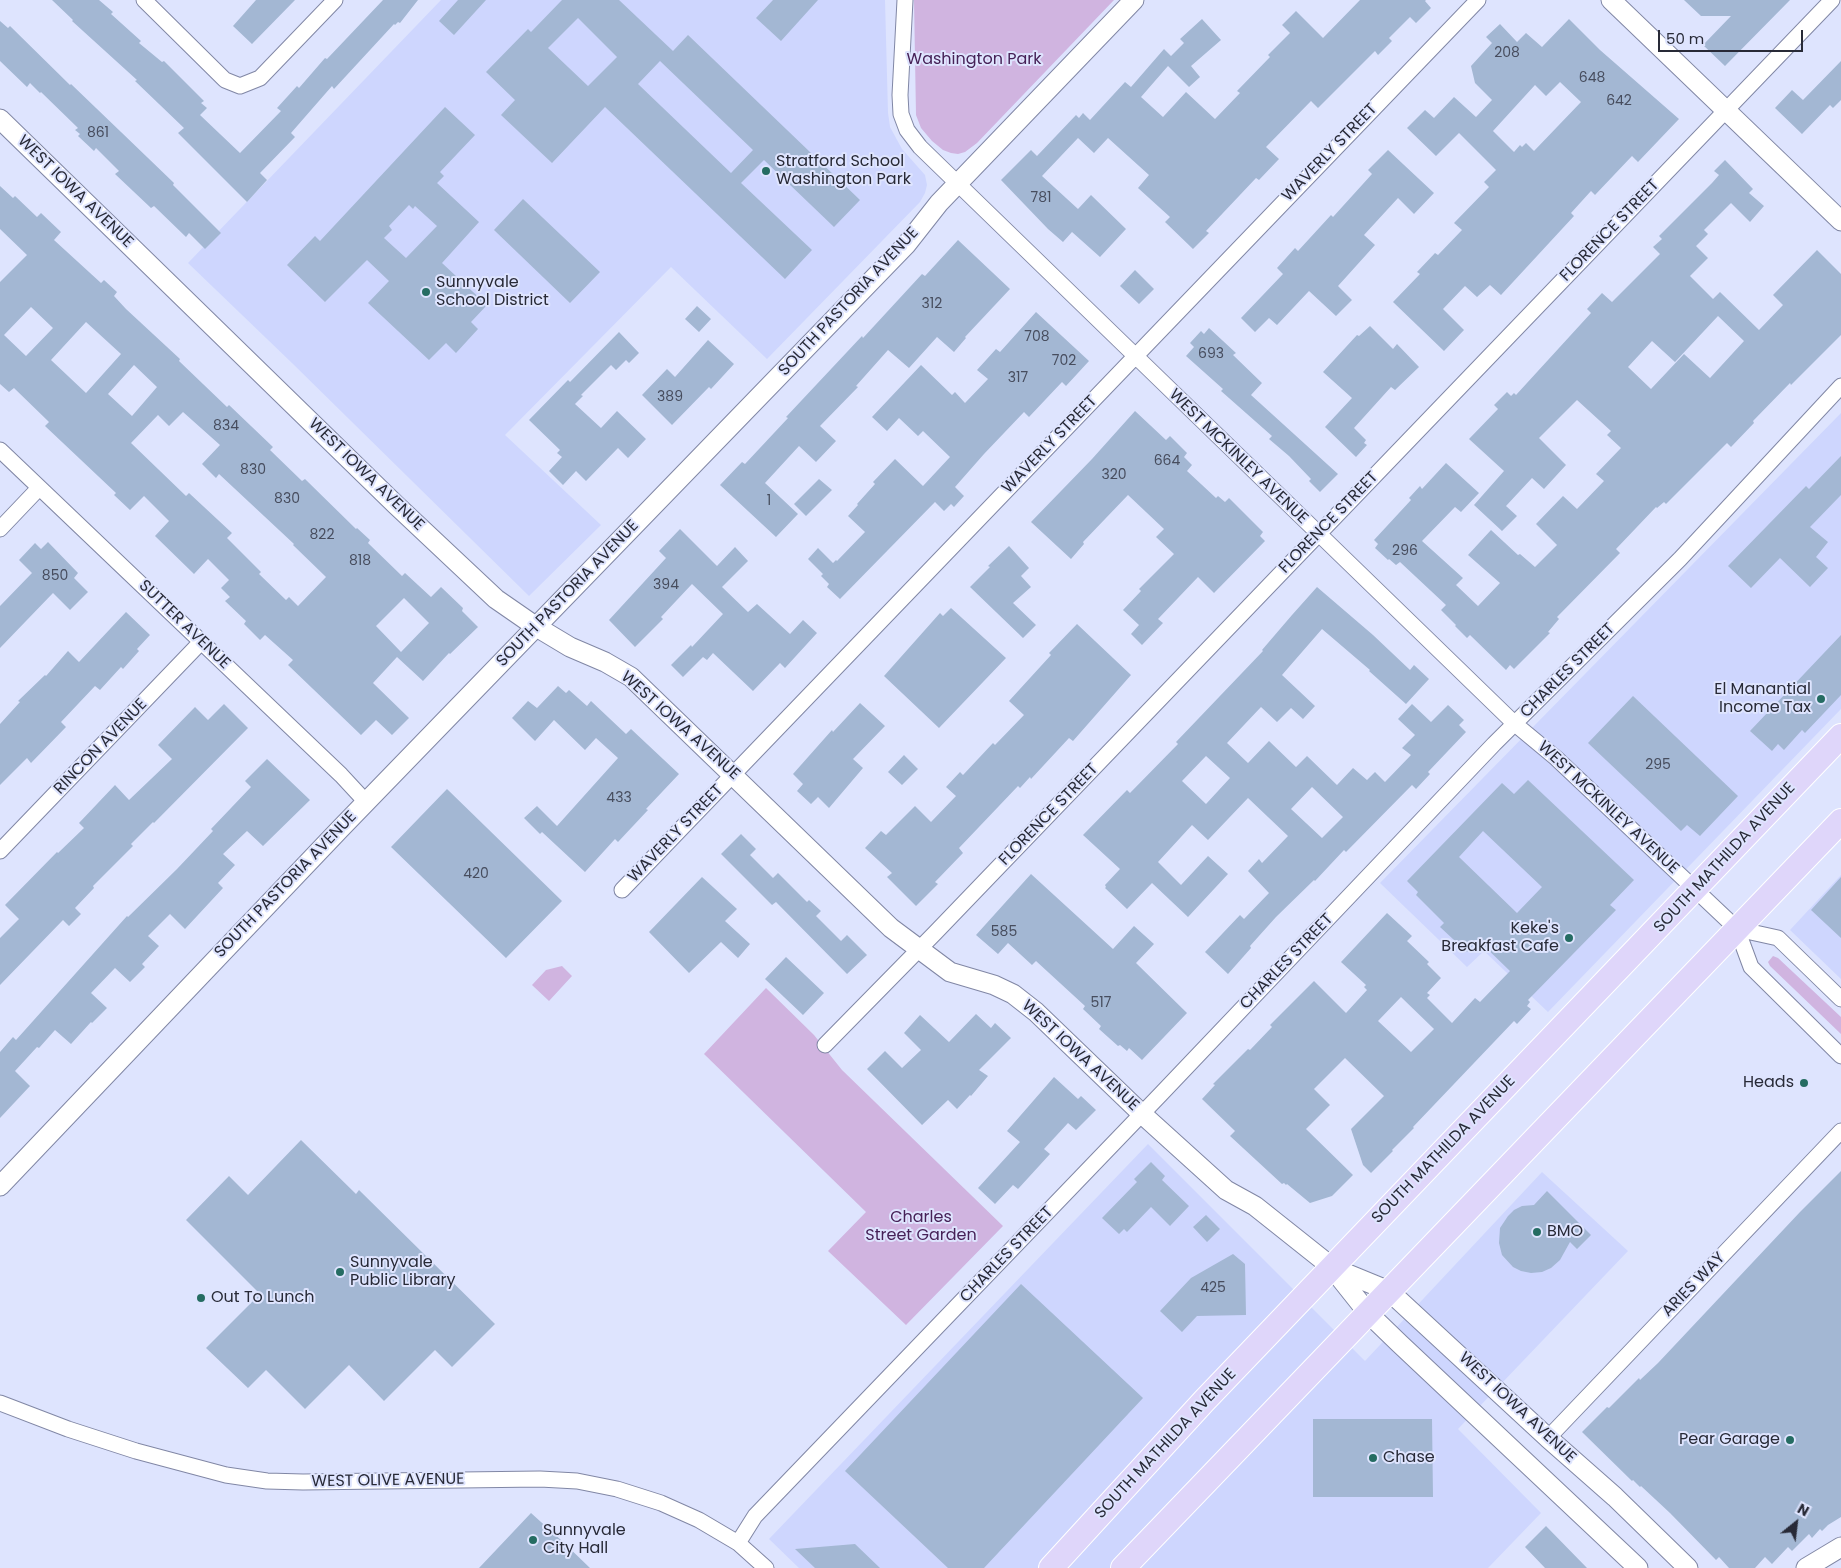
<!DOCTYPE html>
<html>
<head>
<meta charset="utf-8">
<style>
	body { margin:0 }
	#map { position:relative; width:1841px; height:1568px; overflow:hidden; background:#dee4fe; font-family:Poppins,sans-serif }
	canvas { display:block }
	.north { position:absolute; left:1771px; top:1498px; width:50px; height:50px; -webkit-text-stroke:4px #dee4fe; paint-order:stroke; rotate:29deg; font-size:14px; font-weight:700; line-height:20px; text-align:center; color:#282a37 }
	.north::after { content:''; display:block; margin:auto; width:18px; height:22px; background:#282a37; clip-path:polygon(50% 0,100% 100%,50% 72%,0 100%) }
	.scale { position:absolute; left:1658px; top:30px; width:145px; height:22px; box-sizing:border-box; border:2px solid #282a37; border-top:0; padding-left:6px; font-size:15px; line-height:18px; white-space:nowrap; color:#282a37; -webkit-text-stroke:4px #dee4fe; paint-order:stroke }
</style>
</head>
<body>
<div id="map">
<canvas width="1841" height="1568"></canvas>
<div class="north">N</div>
<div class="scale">50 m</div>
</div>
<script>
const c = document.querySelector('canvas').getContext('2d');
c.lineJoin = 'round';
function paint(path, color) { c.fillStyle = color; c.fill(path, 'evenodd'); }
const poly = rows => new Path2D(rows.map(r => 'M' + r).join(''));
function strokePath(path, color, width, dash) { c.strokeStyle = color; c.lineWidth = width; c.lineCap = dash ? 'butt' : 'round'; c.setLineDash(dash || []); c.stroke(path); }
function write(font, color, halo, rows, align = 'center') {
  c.font = font + ' Poppins,sans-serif'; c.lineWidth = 4; c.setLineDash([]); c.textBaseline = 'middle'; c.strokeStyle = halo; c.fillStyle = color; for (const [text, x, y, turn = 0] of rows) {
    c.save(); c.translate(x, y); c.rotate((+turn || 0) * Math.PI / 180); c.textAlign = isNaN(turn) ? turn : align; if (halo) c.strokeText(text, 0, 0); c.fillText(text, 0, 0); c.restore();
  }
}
const built = poly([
	[441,0,885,0,888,113,890,127,902,149,925,175,927,185,925,193,920,202,767,359,671,267,505,435,601,525,529,596,292,363,188,263],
	[1841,413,1841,709,1548,1012,1484,951,1467,967,1380,883],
	[1841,875,1841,979,1790,930],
	[1148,1144,1365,1361,1542,1172,1628,1251,1458,1429,1541,1513,1488,1568,799,1568,769,1539]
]);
const green = poly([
	[914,0,1114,0,977,143,965,152,958,154,951,153,943,150,932,141,921,128,916,115],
	[1773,956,1778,958,1841,1017,1841,1034,1770,966,1768,962],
	[562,966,572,976,549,1001,532,985,546,970],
	[766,988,814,1035,842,1070,1003,1226,906,1325,828,1251,866,1212,704,1054]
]);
const building = poly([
	[52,0,99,0,113,12,111,14,141,41,139,43,162,62,164,61,204,101,201,103,207,108,200,115,240,153,281,111,277,108,297,86,299,88,325,58,327,59,383,0,418,0,400,23,398,22,395,25,394,24,334,89,332,86,291,133,295,137,260,173,267,180,247,202,178,133,184,128,135,81,137,80,72,21,73,20],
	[256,0,295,0,252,44,233,26],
	[458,0,486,0,454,35,439,21],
	[562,0,619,0,673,51,688,35,860,200,834,227,764,160,741,183,812,250,785,279,605,107,552,163,501,115,515,100,486,72,528,29,531,32],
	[578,18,617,57,588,86,548,48],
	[660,61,753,150,731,173,638,84],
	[773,0,818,0,781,41,756,18],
	[1360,0,1426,0,1425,1,1431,8,1416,23,1410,17,1389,38,1392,41,1378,55,1375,51,1318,108,1311,101,1266,147,1279,159,1259,180,1256,178,1206,231,1209,233,1193,249,1165,222,1170,217,1138,188,1149,175,1108,138,1094,153,1078,138,1042,176,1078,209,1091,195,1126,229,1100,257,1072,232,1063,242,1048,229,1001,180,1031,150,1037,156,1076,115,1079,118,1083,113,1090,120,1125,82,1131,87,1164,49,1171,56,1184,43,1180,39,1202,19,1221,40,1191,66,1200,77,1189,87,1168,66,1141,97,1163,117,1186,92,1215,119,1240,93,1237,91,1270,57,1268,55,1290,33,1282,25,1296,11,1323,38],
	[1684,0,1790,0,1725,66,1703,45,1731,16,1701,16],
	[1569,19,1600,50,1679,119,1638,162,1632,156,1595,195,1591,191,1571,213,1574,216,1501,295,1490,285,1477,297,1465,286,1443,309,1464,330,1444,351,1393,302,1420,274,1417,272,1435,253,1438,255,1462,230,1454,223,1489,187,1484,182,1496,170,1459,133,1436,156,1407,128,1425,110,1434,118,1454,97,1476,117,1492,100,1475,83,1471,66,1492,43,1486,37,1500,24,1517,42,1526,33,1542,47],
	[1560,82,1581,102,1534,151,1526,143,1522,147,1520,145,1514,152,1493,131,1535,85,1546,96],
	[0,21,8,28,10,26,70,85,71,84,121,132,174,183,173,185,221,233,205,249,189,233,186,237,154,206,151,208,115,174,119,171,96,148,94,151,78,136,80,134,75,130,78,128,41,92,40,93,30,83,27,87,0,61],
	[1841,61,1841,100,1833,108,1830,105,1802,134,1775,108,1792,90,1803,100],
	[445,107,475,135,440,172,444,176,437,183,479,222,442,263,487,305,471,322,478,329,456,353,446,343,429,360,368,303,389,281,367,260,325,302,287,265,315,236,320,241],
	[409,205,413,209,415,206,437,226,406,258,384,238,392,230,389,226],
	[1388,150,1434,193,1414,214,1398,198,1364,235,1375,245,1338,286,1352,300,1336,316,1309,291,1277,325,1269,318,1255,332,1241,318,1283,274,1277,268,1295,248,1298,251,1331,215,1333,217,1372,174,1368,170],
	[1725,160,1753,189,1749,193,1764,206,1750,222,1731,203,1704,230,1708,234,1696,246,1708,258,1690,276,1713,299,1720,292,1759,330,1783,305,1773,295,1817,250,1841,274,1841,335,1791,385,1790,383,1753,421,1754,423,1731,447,1727,443,1666,504,1664,502,1657,508,1656,507,1616,549,1620,553,1557,617,1559,619,1548,632,1550,633,1514,669,1510,665,1506,670,1470,635,1467,638,1455,626,1456,625,1441,610,1446,605,1400,562,1396,565,1389,559,1388,560,1375,548,1378,544,1374,540,1411,500,1409,498,1420,486,1422,489,1446,463,1479,493,1461,512,1455,507,1422,541,1463,578,1456,585,1478,606,1500,583,1468,555,1491,530,1518,555,1520,554,1535,567,1557,545,1536,524,1563,496,1577,509,1604,481,1596,474,1621,448,1607,435,1611,431,1577,400,1539,438,1566,465,1544,489,1532,478,1506,506,1517,516,1502,531,1474,505,1504,471,1469,439,1498,409,1494,405,1507,392,1511,396,1514,393,1516,395,1591,313,1587,309,1602,293,1612,302,1660,254,1653,247,1662,239,1659,236,1712,183,1719,175,1714,171],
	[1718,316,1744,341,1710,378,1684,354,1651,389,1628,367,1652,341,1675,362],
	[0,186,13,198,15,196,37,217,41,213,61,232,54,240,101,283,104,280,117,292,114,296,126,309,180,359,179,361,227,407,229,405,273,447,270,450,302,481,305,479,356,529,357,528,370,540,368,543,402,576,405,573,431,597,441,587,463,608,462,611,478,627,450,654,449,653,423,681,397,657,373,683,409,718,392,735,376,720,361,735,288,665,293,660,265,635,260,640,244,624,246,621,225,601,230,597,221,588,229,580,208,559,194,574,155,536,169,521,144,496,130,510,114,495,116,493,45,426,49,422,14,388,9,392,0,384,0,282,27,255,0,229],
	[31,307,53,328,26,356,4,335],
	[86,322,121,354,86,393,51,360],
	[134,365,157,387,132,416,108,394],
	[183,412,220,445,202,464,216,478,219,474,294,544,293,545,326,577,298,606,289,597,286,600,259,574,261,572,227,538,232,533,189,493,186,496,131,443,158,415,169,426],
	[404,598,429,623,401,652,376,626],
	[523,199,600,272,570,303,494,230],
	[958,240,1010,289,965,337,966,338,954,352,937,337,909,368,888,350,856,386,858,387,820,426,836,441,816,462,799,446,765,483,798,514,776,537,720,485,742,462,745,464,788,418,786,417,862,336,863,338,922,274,925,276],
	[1135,270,1154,289,1139,304,1120,286],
	[697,306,711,319,699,332,685,319],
	[1036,312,1089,361,1066,386,1062,382,1029,417,1024,412,984,454,955,487,964,496,954,507,951,504,944,511,935,502,840,599,827,587,829,584,821,576,823,574,808,559,818,548,833,563,836,560,837,561,865,532,848,516,858,505,857,504,875,484,873,482,895,459,923,486,950,457,923,431,918,436,899,418,887,431,872,417,921,365,952,395,955,392,965,403,988,379,977,370,996,349,1000,352],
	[1370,326,1393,349,1397,344,1419,367,1395,390,1391,387,1354,428,1366,440,1364,443,1367,445,1356,457,1325,427,1352,398,1323,372,1357,335,1359,336],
	[1209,328,1236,353,1233,355,1262,383,1251,395,1338,474,1320,492,1309,481,1311,479,1289,456,1269,439,1272,436,1221,391,1223,389,1186,356,1194,347,1190,343,1201,331,1204,334],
	[619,332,639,353,629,363,626,360,616,370,611,365,581,395,583,396,575,404,601,428,617,411,646,439,628,458,618,448,586,481,576,471,563,485,549,471,562,457,557,453,560,450,529,420,568,380,570,382],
	[708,340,734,364,711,389,709,387,672,425,642,395,667,369,675,377],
	[1135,411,1166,440,1170,436,1187,453,1184,457,1192,465,1187,471,1216,498,1218,496,1225,502,1229,498,1263,532,1260,536,1265,541,1214,593,1198,577,1158,619,1163,623,1142,645,1131,634,1139,625,1123,610,1141,591,1139,589,1174,554,1156,537,1164,529,1128,495,1083,542,1084,544,1071,559,1031,522,1092,459],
	[1841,456,1841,495,1810,527,1828,542,1816,557,1828,568,1810,587,1780,558,1751,588,1728,566,1806,486,1809,489],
	[819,479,832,490,806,516,794,504],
	[680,529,717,566,735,547,748,561,722,587,748,612,757,604,790,634,803,620,817,633,785,668,780,663,753,691,713,653,707,660,703,657,683,677,671,665,691,645,692,647,723,614,692,584,661,617,663,619,635,647,609,620,666,558,659,551],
	[48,542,78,573,74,578,88,592,70,610,53,593,0,648,0,606,32,573,19,560,35,543,41,549],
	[1009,546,1029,568,1021,576,1031,587,1013,603,1036,625,1023,638,970,587,990,567,988,566],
	[1317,587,1373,635,1410,670,1414,665,1429,679,1406,704,1369,671,1370,670,1322,629,1282,675,1315,706,1303,719,1291,708,1277,722,1261,707,1227,743,1248,763,1269,741,1296,767,1307,756,1337,785,1353,768,1367,780,1375,772,1385,782,1411,755,1402,748,1415,735,1398,719,1412,704,1431,722,1448,705,1464,720,1459,725,1466,732,1428,772,1430,774,1416,789,1412,785,1346,852,1344,850,1315,881,1314,880,1276,917,1250,946,1251,948,1228,974,1205,952,1240,915,1244,919,1269,893,1248,871,1259,859,1262,863,1288,836,1248,798,1208,840,1192,825,1158,862,1181,885,1208,856,1228,874,1188,917,1152,883,1127,909,1105,888,1106,887,1105,885,1120,869,1083,835,1127,790,1130,793,1178,744,1176,742,1263,651,1262,650,1292,615],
	[1206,756,1230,778,1206,804,1182,781],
	[1312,787,1343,817,1322,838,1291,809],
	[951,608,1006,658,939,728,884,676,940,613,943,616],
	[126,612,150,635,137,649,139,651,123,669,121,667,100,690,95,686,61,722,66,727,31,763,27,758,0,785,0,724,20,702,18,701,45,675,46,676,68,651,79,662],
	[1077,624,1131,675,1073,741,1069,738,1031,779,1030,777,1020,788,1018,786,959,848,963,853,935,882,938,884,916,906,887,877,892,873,865,848,881,831,886,835,915,806,931,822,956,796,946,787,960,772,963,775,993,743,995,745,1024,715,1009,701,1051,655,1049,653],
	[1841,635,1841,695,1805,733,1802,730,1784,750,1778,744,1772,751,1750,731],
	[558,686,566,693,569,690,587,706,591,701,626,734,631,729,679,774,646,809,648,810,618,842,615,839,585,872,542,832,540,834,524,818,537,806,557,826,618,758,596,738,585,750,554,720,535,741,512,718,528,701,537,708],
	[1633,696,1738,796,1700,836,1687,825,1681,831,1588,743],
	[860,703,885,726,853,759,863,768,829,808,818,797,811,804,797,791,803,784,793,774,832,730,833,732],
	[224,704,248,728,154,823,153,822,131,844,133,846,93,886,94,888,75,908,81,914,69,926,63,920,0,985,0,938,19,919,5,905,57,852,58,853,84,828,79,823,115,785,129,800,172,759,158,745,195,707,208,720],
	[904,755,918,769,902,785,888,772],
	[267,759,310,800,263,846,247,831,223,854,235,865,218,883,223,888,185,929,170,914,148,936,159,946,142,964,145,967,130,982,115,968,91,993,107,1008,92,1023,91,1022,71,1044,55,1030,39,1048,37,1047,15,1071,30,1086,0,1118,0,1052,13,1037,16,1040,127,916,128,917,177,869,213,831,211,829,251,787,245,781],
	[1528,780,1634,880,1610,905,1616,910,1528,1000,1530,1002,1527,1006,1531,1009,1517,1024,1514,1021,1413,1127,1414,1128,1392,1150,1393,1151,1371,1173,1363,1165,1351,1129,1384,1096,1345,1058,1314,1089,1330,1105,1306,1129,1353,1175,1332,1196,1310,1203,1287,1184,1286,1185,1284,1183,1282,1184,1230,1136,1235,1131,1202,1099,1215,1085,1213,1084,1248,1049,1250,1050,1272,1027,1270,1025,1314,981,1346,1013,1367,990,1364,987,1366,985,1341,962,1387,913,1412,936,1407,941,1429,962,1427,964,1441,978,1427,993,1430,995,1427,998,1452,1023,1475,998,1480,1002,1510,971,1478,940,1467,952,1440,927,1444,923,1416,895,1418,892,1407,881,1502,783,1514,794],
	[1483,831,1542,887,1517,913,1459,857],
	[1401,997,1434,1029,1411,1052,1378,1021],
	[447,789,562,901,506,958,391,847],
	[741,834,756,849,750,855,773,878,778,873,807,902,809,900,821,911,816,916,841,941,847,935,867,955,847,974,776,902,772,905,721,854],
	[1031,874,1113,949,1134,926,1154,944,1136,963,1187,1013,1142,1060,1129,1048,1127,1051,1120,1045,1118,1046,1099,1029,1101,1026,1083,1009,1085,1006,1036,961,1032,965,1008,943,998,954,976,935],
	[702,877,737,909,725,921,750,944,738,958,721,942,689,973,649,932],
	[1841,877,1841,938,1811,910],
	[786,957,824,993,803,1015,765,979],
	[976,1014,991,1028,995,1023,1011,1038,979,1070,988,1076,971,1096,970,1095,957,1109,948,1100,922,1125,867,1069,885,1051,902,1068,921,1050,904,1033,920,1015,949,1042],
	[1054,1077,1078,1099,1081,1096,1096,1110,1076,1130,1068,1123,1044,1149,1050,1154,1018,1189,1013,1185,995,1204,978,1188,1020,1142,1007,1131],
	[301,1140,356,1194,359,1190,495,1324,452,1367,435,1350,384,1401,349,1365,305,1409,266,1370,248,1388,206,1348,260,1294,186,1220,229,1176,248,1195],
	[1151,1162,1165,1176,1162,1180,1189,1206,1170,1226,1151,1207,1127,1232,1124,1229,1119,1234,1102,1218,1137,1182,1134,1179],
	[1841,1171,1841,1517,1828,1525,1822,1531,1820,1529,1812,1538,1809,1534,1792,1551,1788,1547,1772,1564,1765,1557,1755,1568,1729,1568,1719,1557,1716,1560,1670,1513,1641,1486,1640,1487,1633,1480,1632,1481,1582,1432,1607,1407,1609,1408,1639,1378,1640,1380,1658,1363,1800,1212],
	[1547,1191,1591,1235,1577,1249,1570,1242,1560,1260,1551,1268,1542,1272,1531,1273,1521,1271,1513,1267,1502,1255,1499,1243,1500,1228,1508,1216,1514,1210,1522,1206,1534,1205],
	[1206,1215,1220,1229,1207,1242,1193,1227],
	[1233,1254,1245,1264,1246,1315,1197,1316,1182,1332,1160,1311,1191,1278],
	[1021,1284,1143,1398,984,1568,948,1568,845,1471],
	[1313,1419,1432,1419,1433,1497,1313,1497],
	[531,1513,561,1540,590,1568,479,1568],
	[1546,1526,1587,1568,1545,1568,1525,1547],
	[855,1544,880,1568,815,1568,795,1549]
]);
const minor = poly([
	[144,0,225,80,240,86,260,78,335,0],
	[905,0,900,95,901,114,907,130,920,147,1515,724,1556,758,1737,929,1751,967,1841,1056],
	[0,450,341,775,366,802],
	[0,529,39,488],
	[0,851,201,642],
	[622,890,1478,0],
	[1737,929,1778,938,1841,999],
	[825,1045,935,933,1832,0],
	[0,1403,68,1429,136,1451,226,1475,267,1481,303,1482,540,1479,577,1481,617,1489,661,1503,699,1520,738,1543,766,1568],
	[1548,1438,1841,1131],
	[738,1543,755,1516,1160,1095,1494,744,1680,559,1841,386]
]);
const tertiary = poly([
	[1611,0,1841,221],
	[0,119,396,505,496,599,535,626,570,647,605,662,631,677,891,928,950,972,994,985,1013,994,1036,1012,1142,1114,1226,1190,1255,1206,1333,1268,1389,1291,1548,1438,1615,1497,1688,1568],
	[0,1186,340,829,906,245,939,203,1134,0],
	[1333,1269,1368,1313,1399,1343,1638,1568],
	[1806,1568,1841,1547]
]);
const primary = poly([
	[1051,1568,1204,1401,1841,736],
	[1123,1568,1841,821]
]);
const markers = [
	[766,171,5,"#256c62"],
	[426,292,5,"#256c62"],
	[1821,699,5,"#256c62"],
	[1569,938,5,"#256c62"],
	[1804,1083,5,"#256c62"],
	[1537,1232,5,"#256c62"],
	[340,1272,5,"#256c62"],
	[201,1298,5,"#256c62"],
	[1790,1440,5,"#256c62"],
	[1373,1458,5,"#256c62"],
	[533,1540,5,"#256c62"]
];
const numberNames = [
	["208",1507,53],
	["648",1592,78],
	["642",1619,101],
	["861",98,133],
	["781",1041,198],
	["312",932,304],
	["708",1037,337],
	["693",1211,354],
	["702",1064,361],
	["317",1018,378],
	["389",670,397],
	["834",226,426],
	["664",1167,461],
	["830",253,470],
	["320",1114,475],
	["830",287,499],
	["1",769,501],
	["822",322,535],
	["296",1405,551],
	["818",360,561],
	["850",55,576],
	["394",666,585],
	["295",1658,765],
	["433",619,798],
	["420",476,874],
	["585",1004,932],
	["517",1101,1003],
	["425",1213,1288]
];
const parkNames = [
	["Washington Park",974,60],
	["Charles",921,1218],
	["Street Garden",921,1236]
];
const streetNames = [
	["WAVERLY STREET",1330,153,-46],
	["WEST IOWA AVENUE",75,192,44],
	["FLORENCE STREET",1610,231,-46],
	["SOUTH PASTORIA AVENUE",849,302,-47],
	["WAVERLY STREET",1050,445,-46],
	["WEST MCKINLEY AVENUE",1238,457,44],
	["WEST IOWA AVENUE",366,475,44],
	["FLORENCE STREET",1329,523,-46],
	["SOUTH PASTORIA AVENUE",568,594,-46],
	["SUTTER AVENUE",184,625,44],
	["CHARLES STREET",1568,671,-45],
	["WEST IOWA AVENUE",680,726,42],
	["RINCON AVENUE",101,747,-46],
	["WEST MCKINLEY AVENUE",1608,808,43],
	["FLORENCE STREET",1049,815,-46],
	["WAVERLY STREET",676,834,-46],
	["SOUTH MATHILDA AVENUE",1725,858,-47],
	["SOUTH PASTORIA AVENUE",286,885,-46],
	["CHARLES STREET",1287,962,-46],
	["WEST IOWA AVENUE",1080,1056,43],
	["SOUTH MATHILDA AVENUE",1444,1150,-46],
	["CHARLES STREET",1007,1255,-46],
	["ARIES WAY",1694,1285,-46],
	["WEST IOWA AVENUE",1517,1408,43],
	["SOUTH MATHILDA AVENUE",1166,1444,-47],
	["WEST OLIVE AVENUE",388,1481,-1]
];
const poiNames = [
	["Stratford School",776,162],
	["Washington Park",776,180],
	["Sunnyvale",436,283],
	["School District",436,301],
	["El Manantial",1811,690,"right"],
	["Income Tax",1811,708,"right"],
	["Keke's",1559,929,"right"],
	["Breakfast Cafe",1559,947,"right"],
	["Heads",1794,1083,"right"],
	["BMO",1547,1232],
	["Sunnyvale",350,1263],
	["Public Library",350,1281],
	["Out To Lunch",211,1298],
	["Pear Garage",1780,1440,"right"],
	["Chase",1383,1458],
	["Sunnyvale",543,1531],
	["City Hall",543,1549]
];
paint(built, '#ced6fe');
paint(green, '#d0b4e0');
paint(building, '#a3b7d3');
strokePath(minor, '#8187a5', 17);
strokePath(tertiary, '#8187a5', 21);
strokePath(primary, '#fff', 26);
strokePath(minor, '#fff', 15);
strokePath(tertiary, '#fff', 19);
strokePath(primary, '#dfd6fa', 24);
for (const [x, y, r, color] of markers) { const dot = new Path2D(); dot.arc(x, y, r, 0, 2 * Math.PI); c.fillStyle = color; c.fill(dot); strokePath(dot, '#dee4fe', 2); }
write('14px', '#474d5e', null, numberNames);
write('16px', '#462157', '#dee4fe', parkNames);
write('16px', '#282a37', '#dee4fe', streetNames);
write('16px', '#282a37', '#dee4fe', poiNames, 'left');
</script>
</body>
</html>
